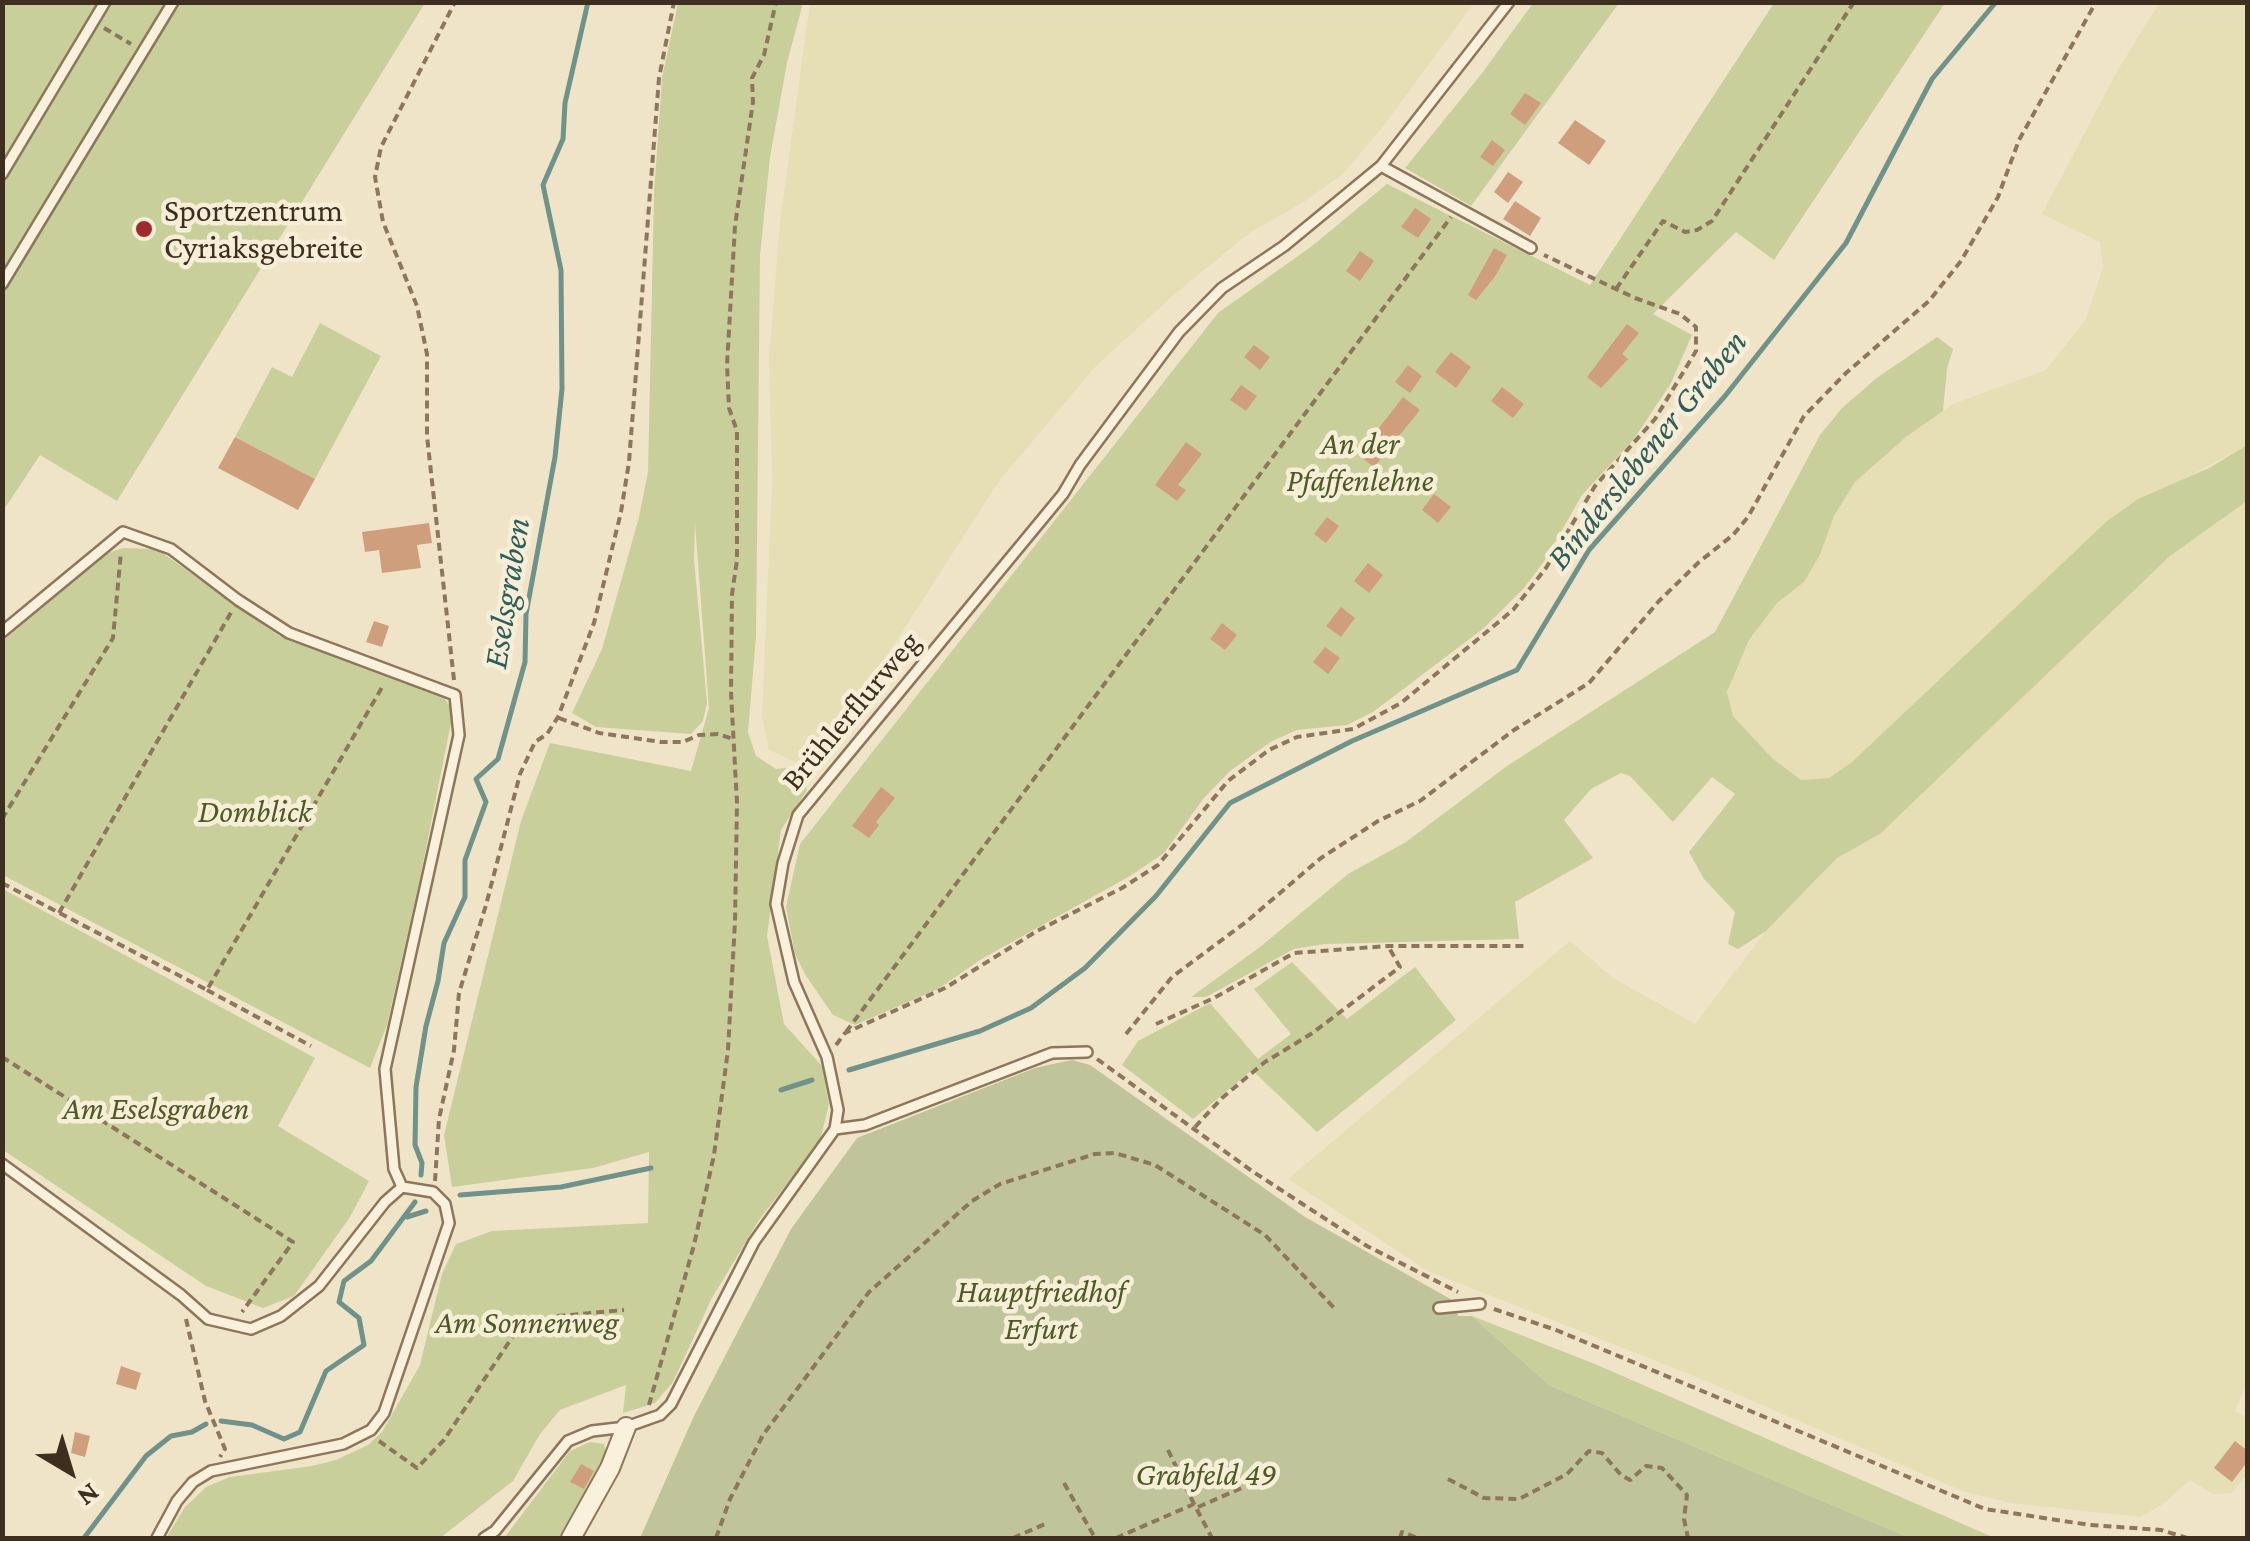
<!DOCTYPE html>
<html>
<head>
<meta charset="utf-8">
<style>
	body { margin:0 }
	#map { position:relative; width:2250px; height:1541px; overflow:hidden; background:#f0e4c8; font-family:"Crimson Pro",serif }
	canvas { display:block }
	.frame { position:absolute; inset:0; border:5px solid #3d2e20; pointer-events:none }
	.north { position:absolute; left:20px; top:1421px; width:100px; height:100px; -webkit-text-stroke:8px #f7eed8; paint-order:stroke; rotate:142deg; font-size:28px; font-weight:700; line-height:40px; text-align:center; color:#3d2e20 }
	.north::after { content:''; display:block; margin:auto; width:35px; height:45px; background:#3d2e20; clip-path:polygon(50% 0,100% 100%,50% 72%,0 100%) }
</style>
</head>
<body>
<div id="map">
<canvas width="2250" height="1541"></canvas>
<div class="frame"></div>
<div class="north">N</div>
</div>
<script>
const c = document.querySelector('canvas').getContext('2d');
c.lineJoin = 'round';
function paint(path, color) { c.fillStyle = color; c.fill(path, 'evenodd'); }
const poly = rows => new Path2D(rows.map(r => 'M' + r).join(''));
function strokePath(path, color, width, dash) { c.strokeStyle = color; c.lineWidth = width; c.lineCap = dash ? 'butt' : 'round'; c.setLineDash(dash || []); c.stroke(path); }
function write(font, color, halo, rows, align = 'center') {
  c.font = font + ' "Crimson Pro",serif'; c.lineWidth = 9; c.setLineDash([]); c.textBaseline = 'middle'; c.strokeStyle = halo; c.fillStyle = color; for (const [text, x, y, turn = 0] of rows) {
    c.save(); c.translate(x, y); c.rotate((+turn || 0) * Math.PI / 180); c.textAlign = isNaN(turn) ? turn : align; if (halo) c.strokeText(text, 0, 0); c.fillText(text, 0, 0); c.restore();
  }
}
const farmland = poly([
	[810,3,1474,3,1385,124,1343,174,1305,201,1251,232,1177,292,1096,366,999,481,840,729,822,753,795,762,769,750,762,716,772,480,769,358,780,222],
	[2159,3,2247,3,2247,445,2107,521,1852,762,1829,778,1801,780,1772,758,1733,716,1727,693,1749,640,1777,603,1804,582,1820,555,1834,516,1855,482,1906,437,1953,404,2046,370,2086,319,2103,267,2100,242,2042,214,2116,73],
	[2247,501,2248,1381,2235,1411,2247,1418,2248,1473,2232,1493,2213,1494,2190,1480,2162,1505,2140,1517,2011,1503,1965,1492,1699,1378,1428,1271,1288,1179,1570,941,1613,978,1695,1024,1766,931,1837,858,1880,834,2170,556]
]);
const green = poly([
	[2,3,425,3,117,501,40,455,3,511],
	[678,3,803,3,787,63,770,157,760,256,756,637,748,732,756,756,776,769,797,767,807,790,781,830,767,936,784,1024,822,1066,829,1104,820,1141,759,1220,712,1298,673,1382,655,1403,623,1413,626,1385,560,1410,540,1434,513,1481,440,1538,166,1538,185,1507,206,1487,230,1477,312,1466,336,1460,368,1445,382,1432,420,1365,442,1274,456,1244,492,1231,648,1223,649,1152,593,1168,452,1187,444,1135,521,821,550,743,691,771,709,708,695,523,694,559,707,703,703,721,691,734,596,727,572,713,602,649,639,517,648,472,654,193,662,78],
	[1533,3,1619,3,1471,206,1405,168,1483,72],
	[1774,3,1945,3,1774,260,1736,232,1653,314,1692,335,1671,383,1634,439,1582,495,1545,560,1524,588,1484,628,1373,712,1347,725,1297,730,1272,741,1230,771,1204,798,1164,853,1130,876,980,960,938,989,855,1025,833,1015,806,976,795,954,786,907,800,844,1218,313,1312,246,1387,184,1590,285],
	[320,323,381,356,315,479,235,437,272,367,292,377],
	[1937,337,1953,349,1947,369,1943,411,1906,437,1855,482,1834,516,1820,555,1804,582,1777,603,1749,640,1727,692,1733,716,1772,758,1801,780,1829,778,1852,762,2107,521,2138,499,2209,468,2247,445,2247,501,2170,556,1880,834,1837,858,1766,931,1738,949,1728,944,1735,912,1704,879,1689,852,1735,794,1712,777,1673,822,1630,776,1621,773,1591,789,1564,820,1593,858,1515,902,1519,939,1325,944,1294,949,1206,997,1191,997,1260,947,1348,874,1406,842,1507,766,1715,632,1820,435,1842,408,1878,377],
	[123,548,157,549,279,636,443,696,451,708,451,723,420,878,387,1025,370,1068,3,875,3,641,107,553],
	[3,889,315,1058,278,1126,369,1181,350,1217,294,1296,263,1308,206,1286,3,1150],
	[1292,962,1347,1019,1415,967,1456,1020,1317,1132,1252,1070,1193,1119,1122,1065,1138,1041,1210,1003,1258,1059,1291,1034,1254,989],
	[1472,1316,1595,1364,1995,1538,1910,1538,1549,1385],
	[590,1442,604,1444,607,1458,565,1538,504,1538,570,1451]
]);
const cemetery = poly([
	[1072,1060,1090,1065,1305,1217,1454,1301,1458,1316,1472,1316,1549,1385,1910,1538,640,1538,694,1416,791,1229,857,1138,1035,1068]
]);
const stream = poly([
	[849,1070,980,1031,1031,1008,1085,968,1156,896,1230,803,1352,741,1517,670,1589,550,1725,396,1846,243,1932,79,1996,2],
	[781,1090,812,1080],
	[421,1175,422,1163,415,1145,416,1087,426,1026,438,981,444,943,465,897,465,860,486,802,476,779,498,759,525,662,526,614,555,457,562,389,561,270,543,185,563,139,565,103,588,2],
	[460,1195,561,1187,651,1168],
	[407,1217,426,1211],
	[221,1421,252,1425,284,1439,300,1432,326,1371,364,1345,359,1318,339,1302,344,1281,371,1261,415,1202],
	[84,1538,146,1456,171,1436,192,1432,206,1424]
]);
const building = poly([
	[1525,93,1541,103,1525,125,1510,114],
	[1575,120,1606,141,1589,165,1558,143],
	[1492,140,1505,150,1493,166,1480,157],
	[1508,172,1523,182,1508,203,1494,192],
	[1515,201,1541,218,1530,236,1503,219],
	[1415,208,1431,219,1418,238,1401,227],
	[1494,248,1507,255,1496,275,1476,300,1468,295],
	[1360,251,1374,261,1360,281,1346,271],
	[1627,324,1639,333,1622,354,1628,359,1601,388,1587,377],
	[1254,345,1270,357,1260,370,1244,357],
	[1451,352,1471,367,1456,388,1435,372],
	[1408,365,1422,376,1410,393,1395,382],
	[1241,385,1257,396,1246,411,1230,400],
	[1502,387,1524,404,1513,418,1491,401],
	[1403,397,1420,410,1374,467,1358,455],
	[235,437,315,479,298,510,218,468],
	[1186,442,1202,454,1178,485,1186,490,1177,501,1155,485],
	[1434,494,1451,507,1438,523,1422,510],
	[1327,517,1339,526,1326,543,1314,534],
	[429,523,432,543,417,545,421,568,382,573,379,550,365,552,362,532],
	[1368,563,1383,575,1369,593,1354,581],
	[1341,607,1355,618,1341,637,1326,626],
	[374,621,389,626,382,647,366,642],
	[1222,623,1237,635,1225,650,1210,639],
	[1325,647,1340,658,1328,674,1313,662],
	[881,787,895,798,876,822,879,825,869,838,852,826],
	[121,1366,141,1373,136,1390,116,1384],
	[75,1432,90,1436,85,1457,71,1453],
	[2235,1441,2248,1451,2248,1461,2232,1482,2214,1468],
	[581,1464,594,1471,584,1489,570,1482]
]);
const path = poly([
	[104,28,131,44],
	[1616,289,1663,221,1685,232,1697,230,1712,221,1854,2],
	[454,680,427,436,427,354,417,306,383,222,375,177,381,147,455,2],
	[559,718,599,733,661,742,683,742,699,735,718,734,733,739],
	[2,819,113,638,121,552],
	[2,883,207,990,384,684],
	[59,913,233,609],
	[207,990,311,1046],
	[1156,1024,1214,998,1294,953,1388,946,1524,946],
	[846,1032,1451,217],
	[1126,1034,1172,977,1246,922,1321,858,1378,821,1420,801,1514,730,1589,683,1659,601,1699,562,1733,535,1748,517,1804,416,1846,373,1929,301,1961,261,1998,197,2019,140,2096,2],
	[836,1045,845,1033,945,988,1037,931,1122,888,1158,865,1228,781,1269,750,1297,737,1353,729,1401,703,1513,610,1546,568,1595,486,1655,419,1696,351,1696,327,1680,314,1635,298,1544,255],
	[2,1057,293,1242,242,1312],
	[1097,1059,1252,1171,1367,1246,1458,1292],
	[1195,1127,1222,1098,1265,1062,1311,1034,1400,967,1388,946],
	[435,1181,439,1119,454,1050,459,993,486,905,520,774,535,742,547,734,558,717,594,623,621,512,629,462,659,78,674,2],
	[1494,1309,1556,1330,1985,1509,2090,1525,2161,1530,2187,1538],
	[186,1319,205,1401,225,1449,220,1457],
	[649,1405,694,1245,714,1155,728,1050,735,921,737,803,731,692,732,594,737,560,737,431,729,408,727,365,735,226,753,102,752,78,764,55,776,2],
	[379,1441,417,1468,444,1440,515,1333,536,1321,558,1316,624,1310],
	[1168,1450,1194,1504],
	[1448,1479,1484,1498,1519,1499,1567,1474,1589,1451,1602,1453,1621,1475,1630,1480,1646,1466,1662,1468,1687,1495,1684,1519,1688,1538],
	[1064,1483,1095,1538],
	[1198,1507,1267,1477],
	[716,1538,730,1499,763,1435,869,1292,972,1201,1000,1184,1095,1154,1115,1153,1155,1165,1265,1235,1336,1310],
	[1013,1538,1045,1524],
	[1116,1538,1194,1504,1212,1538],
	[1400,1538,1402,1532,1417,1538]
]);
const service = poly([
	[1381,166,1531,248],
	[2,174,105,2],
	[2,284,173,2],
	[2,632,123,532,171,549,238,600,289,633,455,695,459,735,385,1069,394,1169,402,1187],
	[835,1129,865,1125,1052,1053,1087,1052],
	[2,1164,181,1295,208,1319,251,1329,281,1316,319,1286,385,1202,402,1187],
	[1439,1308,1480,1304],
	[157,1538,177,1501,193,1482,211,1471,343,1444,371,1430,384,1413,449,1223,445,1204,433,1192,402,1187],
	[484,1538,495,1531,568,1441,592,1431,626,1427,660,1415,671,1404,754,1242,835,1129,838,1110,827,1057,794,982,776,904,783,863,798,815,1063,494,1080,465,1179,332,1222,288,1284,246,1381,166,1509,2]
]);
const minor = poly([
	[571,1538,610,1468,626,1427]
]);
const markers = [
	[144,229,10,"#9e2a2b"]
];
const poiNames = [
	["Sportzentrum",164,211],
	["Cyriaksgebreite",164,248]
];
const parkNames = [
	["An der",1360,444],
	["Pfaffenlehne",1360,481],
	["Domblick",255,812],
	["Am Eselsgraben",156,1109],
	["Hauptfriedhof",1041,1292],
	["Erfurt",1041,1329],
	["Am Sonnenweg",527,1323],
	["Grabfeld 49",1206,1475]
];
const streetNames = [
	["Brühlerflurweg",851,711,-50]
];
const waterNames = [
	["Binderslebener Graben",1647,450,-51],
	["Eselsgraben",507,593,-81]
];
paint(farmland, '#e6deb5');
paint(green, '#c9cf9b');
paint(cemetery, '#bfc49a');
strokePath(stream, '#6f938a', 5);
paint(building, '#cf9f7d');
strokePath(service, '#8d765c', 14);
strokePath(minor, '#8d765c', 22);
strokePath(path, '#8d765c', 4, [8, 5]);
strokePath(service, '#faf1dc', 9);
strokePath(minor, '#faf1dc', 18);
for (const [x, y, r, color] of markers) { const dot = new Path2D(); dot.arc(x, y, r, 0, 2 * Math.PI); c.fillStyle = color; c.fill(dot); strokePath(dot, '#f7eed8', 4); }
write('32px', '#3d2e20', '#f7eed8', poiNames, 'left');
write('italic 32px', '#4d5a26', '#f7eed8', parkNames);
write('32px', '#3d2e20', '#f7eed8', streetNames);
write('italic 35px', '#2f5d5a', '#f7eed8', waterNames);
</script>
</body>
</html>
